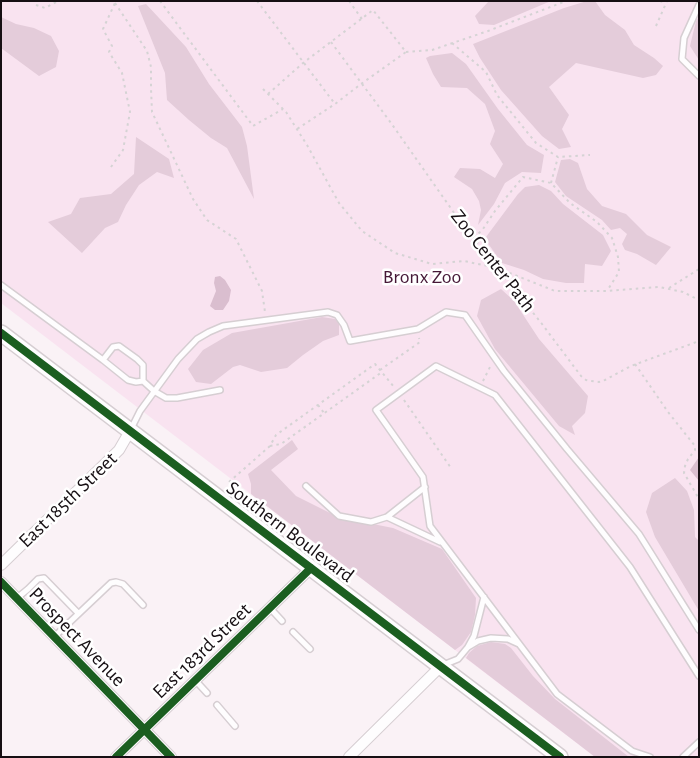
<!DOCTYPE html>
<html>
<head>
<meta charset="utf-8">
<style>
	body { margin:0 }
	#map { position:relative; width:700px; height:758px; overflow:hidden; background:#faf2f6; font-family:"Alegreya Sans",sans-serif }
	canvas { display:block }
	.frame { position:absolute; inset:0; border:2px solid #160f13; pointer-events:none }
</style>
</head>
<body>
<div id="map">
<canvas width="700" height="758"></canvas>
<div class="frame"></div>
</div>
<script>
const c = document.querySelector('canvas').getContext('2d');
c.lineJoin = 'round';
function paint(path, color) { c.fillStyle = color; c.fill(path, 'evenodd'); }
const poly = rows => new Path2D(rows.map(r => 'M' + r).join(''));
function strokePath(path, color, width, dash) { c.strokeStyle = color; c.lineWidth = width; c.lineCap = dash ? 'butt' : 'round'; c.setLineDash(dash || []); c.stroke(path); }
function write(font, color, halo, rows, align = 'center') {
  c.font = font + ' "Alegreya Sans",sans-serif'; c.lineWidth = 5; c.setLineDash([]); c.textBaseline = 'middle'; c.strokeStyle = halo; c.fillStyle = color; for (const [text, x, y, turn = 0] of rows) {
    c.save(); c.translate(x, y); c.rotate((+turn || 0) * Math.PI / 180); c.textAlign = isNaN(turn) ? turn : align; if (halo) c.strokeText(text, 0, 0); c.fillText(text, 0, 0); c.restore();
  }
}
const green = poly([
	[1,1,699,1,699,757,595,757,1,303]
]);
const forest = poly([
	[489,1,551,1,494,25,479,24,475,16],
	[587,1,595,1,605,15,625,30,634,45,654,58,663,66,656,75,643,78,576,63,549,87,569,115,562,129,571,147,559,149,542,136,501,90,480,58,473,44,564,8],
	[146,4,186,47,209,84,242,127,247,146,254,199,227,148,211,138,189,120,167,100,165,73,138,6],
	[1,17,16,24,34,28,51,36,59,51,56,67,39,76,1,48],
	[699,17,699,60,690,46,696,21],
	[452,53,466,64,498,109,527,145,544,155,541,173,522,172,505,183,494,204,478,225,481,210,479,201,472,189,454,177,460,168,480,169,495,178,503,164,490,144,495,131,485,104,467,88,441,87,433,74,426,58,430,56],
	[136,137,169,159,174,178,157,172,139,185,126,205,118,222,105,228,82,253,48,222,71,214,80,198,111,194,134,174],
	[570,159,578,163,587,189,602,206,626,214,647,235,671,247,656,265,637,254,625,250,622,244,627,234,620,228,611,230,602,220,566,196,555,182,561,160],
	[539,185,551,191,563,204,603,235,611,251,602,266,585,264,584,283,566,283,543,279,524,270,502,263,487,242,486,237,518,194,525,187],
	[501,289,514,301,539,339,588,396,585,413,572,426,575,435,559,426,495,349,477,316,481,300],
	[322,317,335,319,339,323,339,335,323,341,303,355,287,368,261,372,240,365,233,367,211,384,196,382,188,369,203,350,232,333],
	[292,440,298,449,271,470,296,496,338,517,393,528,442,549,476,598,475,615,471,632,462,645,455,650,251,494,251,484,248,474],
	[675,478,687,491,694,510,695,537,699,541,699,611,655,537,646,512,652,493],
	[491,642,505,644,511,648,533,676,555,699,629,757,595,757,466,658,469,653,477,646]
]);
const water = poly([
	[220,276,225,280,231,290,229,301,223,310,215,310,210,306,216,291,214,283,215,277],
	[699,457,699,481,690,470]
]);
const path = poly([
	[160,1,253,126,283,109],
	[257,1,335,104],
	[349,1,362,19],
	[660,1,666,3],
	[115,3,147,51,151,67,151,89,152,112,193,199,207,220,236,239,262,291,265,312],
	[36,5,45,8,58,1],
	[656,26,667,1],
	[331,42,391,123,457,217,542,324,581,376,586,380,591,381,599,382,605,380,631,366,699,341],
	[452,43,486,72,497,95,536,143,558,157,590,155],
	[406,52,432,50,488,31,566,1],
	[263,89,286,112,307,145,339,203,362,231,395,253,432,264,464,261,497,268,555,291,607,291,659,287,683,292,699,300],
	[268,94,303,63,373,10,406,52,361,84,335,104,297,129],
	[111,167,123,150,130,112,122,73,109,52,112,46,103,29,115,3,115,1],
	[551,183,558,157],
	[474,238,483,229,495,211,523,177,551,183,570,203,597,222,612,238,618,257,619,272,607,291],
	[669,288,699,269],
	[635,364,668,412,695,446,695,450,688,459,685,466,684,473,699,499],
	[380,370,420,342,419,338],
	[483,381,491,365],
	[404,400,451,468],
	[318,405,324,413],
	[270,446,281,444,382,372],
	[229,482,270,446,276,435,375,364,394,387]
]);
const lane = poly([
	[699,5,684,38,682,59,699,76],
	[1,285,103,360,113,347,119,346,137,359,143,365,143,381,154,391,166,398,177,398,220,390],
	[103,360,128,380,136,382,143,381],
	[131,429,140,411,178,359,197,339,209,332,223,326,328,312,337,315,344,325,350,341,418,329,446,312,465,315,504,371,567,449,639,534,699,630],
	[306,486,339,516,371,522,387,517,425,487],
	[387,517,440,542],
	[17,598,28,589,38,579,44,578,78,613],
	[270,608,282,621],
	[293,632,310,649],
	[54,637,111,583,116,582,123,584,143,605],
	[468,647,478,641,491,638,508,639,519,644],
	[443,665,458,659,468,647,474,636,484,597],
	[195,680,207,693],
	[217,705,235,726],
	[650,757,632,751,557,694,430,526,423,477,376,410,436,366,495,395,630,567,699,676],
	[683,757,699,742]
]);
const street = poly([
	[1,565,119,450,130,431],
	[1,582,171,757],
	[116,757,311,568],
	[349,757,441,666]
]);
const secondary = poly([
	[1,333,560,757]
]);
const cycleway = poly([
	[1,333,560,757],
	[1,582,171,757],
	[116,757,311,568]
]);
const streetNames = [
	["Zoo Center Path",493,261,52],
	["East 185th Street",68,500,-44],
	["Southern Boulevard",290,532,37],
	["Prospect Avenue",77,637,46],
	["East 183rd Street",202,651,-44]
];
const parkNames = [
	["Bronx Zoo",422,277]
];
paint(green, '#f9e3f0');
paint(forest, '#e4ccda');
paint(water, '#dabecf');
strokePath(lane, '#d6ced2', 8);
strokePath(street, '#d6ced2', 12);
strokePath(secondary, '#d6ced2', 18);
strokePath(path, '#d5d3d4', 2, [2.5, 4]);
strokePath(lane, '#fefdfe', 5);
strokePath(street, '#fefdfe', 10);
strokePath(secondary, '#fefdfe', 15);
strokePath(cycleway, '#1b5e20', 8);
write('20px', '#160f13', '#fff', streetNames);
write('20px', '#461837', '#fff', parkNames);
</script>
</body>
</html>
